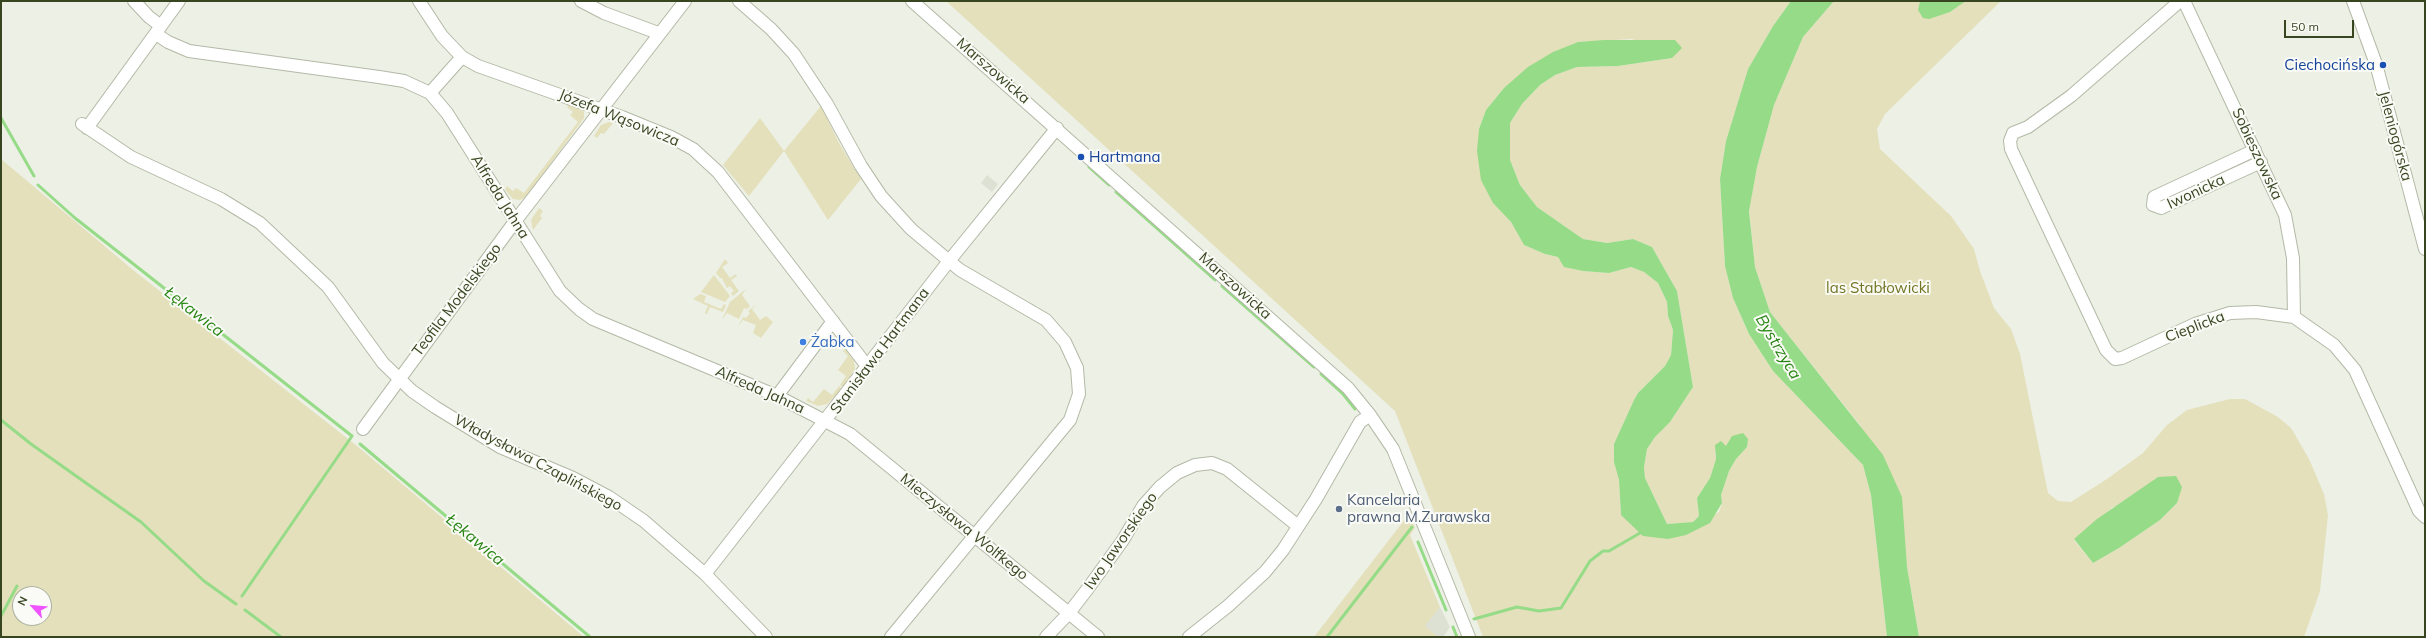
<!DOCTYPE html>
<html>
<head>
<meta charset="utf-8">
<style>
	body { margin:0 }
	#map { position:relative; width:2426px; height:638px; overflow:hidden; background:#edf0e5; font-family:Mulish,sans-serif }
	canvas { display:block }
	.frame { position:absolute; inset:0; border:2px solid #374521; pointer-events:none }
	.north { position:absolute; left:12px; top:586px; width:40px; height:40px; box-sizing:border-box; background:#fafbf6; border:1px solid #acb2a1; border-radius:50%; rotate:297deg; font-size:11px; font-weight:700; line-height:16px; text-align:center; color:#374521 }
	.north::after { content:''; display:block; margin:auto; width:14px; height:18px; background:#ef54ff; clip-path:polygon(50% 0,100% 100%,50% 72%,0 100%) }
	.scale { position:absolute; left:2284px; top:20px; width:70px; height:18px; box-sizing:border-box; border:2px solid #374521; border-top:0; padding-left:5px; font-size:12px; line-height:14px; white-space:nowrap; color:#374521; -webkit-text-stroke:3px #fafbf6; paint-order:stroke }
</style>
</head>
<body>
<div id="map">
<canvas width="2426" height="638"></canvas>
<div class="frame"></div>
<div class="north">N</div>
<div class="scale">50 m</div>
</div>
<script>
const c = document.querySelector('canvas').getContext('2d');
c.lineJoin = 'round';
function paint(path, color) { c.fillStyle = color; c.fill(path, 'evenodd'); }
const poly = rows => new Path2D(rows.map(r => 'M' + r).join(''));
function strokePath(path, color, width, dash) { c.strokeStyle = color; c.lineWidth = width; c.lineCap = dash ? 'butt' : 'round'; c.setLineDash(dash || []); c.stroke(path); }
function write(font, color, halo, rows, align = 'center') {
  c.font = font + ' Mulish,sans-serif'; c.lineWidth = 4; c.setLineDash([]); c.textBaseline = 'middle'; c.strokeStyle = halo; c.fillStyle = color; for (const [text, x, y, turn = 0] of rows) {
    c.save(); c.translate(x, y); c.rotate((+turn || 0) * Math.PI / 180); c.textAlign = isNaN(turn) ? turn : align; if (halo) c.strokeText(text, 0, 0); c.fillText(text, 0, 0); c.restore();
  }
}
const built = poly([
	[987,175,998,184,992,192,981,183],
	[1440,607,1450,627,1443,637,1438,637,1424,626]
]);
const green = poly([
	[946,1,1791,1,1773,26,1748,69,1726,141,1720,179,1725,266,1733,298,1749,334,1773,371,1863,465,1871,495,1887,637,1483,637,1395,411],
	[1632,39,1672,58,1618,66,1577,67,1555,75,1540,85,1522,104,1510,123,1510,160,1520,185,1537,207,1583,239,1607,243,1633,239,1652,247,1677,291,1693,387,1670,422,1655,437,1647,449,1644,467,1645,478,1667,524,1693,522,1699,516,1697,498,1710,478,1716,459,1715,451,1726,446,1747,447,1736,459,1729,471,1721,495,1722,503,1719,512,1668,539,1621,515,1619,480,1614,462,1614,444,1634,400,1638,393,1665,366,1671,355,1673,330,1668,316,1667,302,1658,283,1644,272,1631,267,1609,273,1583,271,1565,267,1558,257,1545,254,1524,245,1511,222,1493,203,1479,129,1486,110,1504,88,1578,42],
	[1834,1,1920,1,1918,10,1950,12,1966,1,2001,1,1885,114,1877,129,1880,149,1951,216,1974,249,1980,271,1994,308,2011,329,2020,354,2048,493,2058,501,2071,502,2107,479,2143,453,2167,425,2187,410,2230,399,2245,399,2278,417,2291,428,2309,459,2324,494,2328,515,2320,591,2304,637,1919,637,1907,567,1860,425,1770,312,1755,267,1749,208,1757,167,1774,105,1803,37],
	[2177,503,2160,520,2119,548,2093,563,2074,540,2113,507],
	[568,105,581,109,584,112,584,118,526,197,520,200,513,199,505,190,507,186,513,191,516,188,524,193,578,122,570,115,573,112,567,107],
	[821,106,840,145,861,179,828,220,784,151,749,196,723,165,760,118,784,151],
	[609,122,613,123,604,134,601,133,597,138,594,136,601,125],
	[1,159,133,270,357,446,584,637,1,637],
	[20,594,44,594,44,618,20,618],
	[539,208,543,211,540,216,542,218,533,230,531,220],
	[725,259,728,263,722,267,730,278,736,274,737,276,731,280,739,291,733,296,731,293,734,291,730,286,727,288,722,278,720,278,716,273],
	[714,275,730,296,725,302,701,292],
	[746,289,742,295,750,306,747,309,744,308,739,319,727,313,722,320,730,302],
	[700,294,706,296,704,302,721,309,724,304,726,305,723,312,710,307,707,314,705,313,708,306,693,299],
	[757,304,752,309,760,320,766,316,773,322,761,338,753,333,756,325,743,320,738,327,743,317,746,318,750,313,748,311],
	[845,349,854,361,855,369,843,387,840,385,846,376,838,370,848,356,843,351],
	[839,386,842,389,827,404,818,406,806,401,808,398,813,402,824,389,832,395],
	[1409,514,1415,528,1410,535,1440,607,1425,626,1438,637,1314,637]
]);
const water = poly([
	[1791,1,1834,1,1803,37,1774,105,1757,167,1749,211,1755,267,1770,312,1883,455,1902,497,1907,567,1919,637,1887,637,1871,495,1863,465,1773,371,1749,334,1733,298,1725,266,1720,179,1726,141,1748,69,1773,26],
	[1920,1,1966,1,1950,12,1929,19,1923,18,1918,10],
	[1604,40,1675,40,1682,48,1672,58,1618,66,1577,67,1555,75,1540,85,1522,104,1510,123,1510,160,1520,185,1537,207,1583,239,1607,243,1633,239,1652,247,1677,291,1693,387,1670,422,1655,437,1647,449,1644,467,1645,478,1667,524,1693,522,1699,516,1697,498,1710,478,1716,459,1715,445,1721,441,1726,446,1732,436,1743,433,1748,439,1747,447,1736,459,1729,471,1721,495,1722,503,1710,523,1686,535,1668,539,1643,536,1621,515,1619,480,1614,462,1614,444,1634,400,1638,393,1665,366,1671,355,1673,330,1668,316,1667,302,1658,283,1644,272,1631,267,1609,273,1583,271,1564,267,1558,257,1545,254,1524,245,1511,222,1493,203,1481,180,1477,151,1479,129,1486,110,1504,88,1528,67,1553,52,1578,42],
	[2176,476,2182,487,2177,503,2160,520,2119,548,2093,563,2074,539,2097,519,2158,477]
]);
const stream = poly([
	[1,118,34,176],
	[1089,167,1109,185],
	[38,185,75,218,352,436,242,596],
	[1116,192,1215,280],
	[1222,286,1314,367],
	[1321,374,1343,394,1355,409],
	[1,420,31,444,141,522,204,581,236,604],
	[360,444,590,637],
	[1418,542,1446,610],
	[245,610,281,637],
	[1,616,17,586],
	[1474,619,1517,607,1539,611,1561,608,1590,561,1603,551,1609,551,1640,533],
	[1453,627,1457,637],
	[1327,637,1412,527]
]);
const minor = poly([
	[134,1,149,17,161,26],
	[419,1,442,36,462,57,478,66,622,117,671,137,693,149,718,172,867,366],
	[581,1,604,13,658,33],
	[739,1,771,29,794,54,827,104,861,166,881,196,911,229,960,270,1046,320,1065,342,1077,368,1079,394,1070,420,891,637],
	[912,1,1348,388,1370,415,1393,449,1469,637],
	[2180,1,2071,96,2028,127,2013,133,2010,141,2011,149,2106,350,2115,359,2122,358,2195,324,2230,313,2256,312,2294,317,2334,345,2355,370,2419,511,2425,517],
	[2184,1,2285,215,2293,258,2294,317],
	[2353,1,2376,64,2425,249],
	[156,34,168,42,189,51,379,77,404,81,430,93,447,113,560,291,579,309,593,319,777,396,850,434,1098,637],
	[430,93,462,57],
	[82,124,131,157,221,199,260,223,328,287,383,363,412,391,435,407,500,447,573,478,609,497,644,521,705,574,766,637],
	[87,128,179,1],
	[2255,150,2154,197,2153,205,2161,208,2261,162],
	[777,396,833,321],
	[363,429,516,220,685,1],
	[705,574,949,261,1057,128],
	[1046,637,1069,613,1089,587,1123,540,1143,506,1160,487,1177,473,1195,465,1212,463,1227,469,1298,526],
	[1189,637,1228,606,1265,572,1283,550,1316,499,1360,422,1370,415]
]);
const markers = [
	[2383,65,4,"#1a4fb4"],
	[1081,157,4,"#1a4fb4"],
	[803,342,4,"#3f7fe0"],
	[1339,509,4,"#5c6f8a"]
];
const transitNames = [
	["Ciechocińska",2375,65],
	["Hartmana",1089,157,"left"]
];
const streetNames = [
	["Marszowicka",993,71,41],
	["Józefa Wąsowicza",619,118,22],
	["Jeleniogórska",2395,136,75],
	["Sobieszowska",2257,154,65],
	["Iwonicka",2196,192,-25],
	["Alfreda Jahna",500,197,58],
	["Marszowicka",1235,286,42],
	["Teofila Modelskiego",457,300,-53],
	["Cieplicka",2195,327,-21],
	["Stanisława Hartmana",880,351,-53],
	["Alfreda Jahna",760,390,24],
	["Władysława Czaplińskiego",538,463,28],
	["Mieczysława Wolfkego",964,527,39],
	["Iwo Jaworskiego",1121,541,-55]
];
const parkNames = [
	["las Stabłowicki",1878,288]
];
const shopNames = [
	["Żabka",811,342]
];
const serviceNames = [
	["Kancelaria",1347,500],
	["prawna M.Zurawska",1347,517]
];
const waterNames = [
	["Łękawica",194,312,38],
	["Bystrzyca",1778,347,59],
	["Łękawica",475,540,40]
];
paint(built, '#dde1d3');
paint(green, '#e3e0bb');
paint(water, '#96db87');
strokePath(stream, '#96db87', 3);
strokePath(minor, '#b3b9a6', 14);
strokePath(minor, '#fff', 12);
for (const [x, y, r, color] of markers) { const dot = new Path2D(); dot.arc(x, y, r, 0, 2 * Math.PI); c.fillStyle = color; c.fill(dot); strokePath(dot, '#fafbf6', 1.5); }
write('15px', '#164399', '#fafbf6', transitNames, 'right');
write('15px', '#374521', '#fafbf6', streetNames);
write('15px', '#727623', '#fafbf6', parkNames);
write('15px', '#366cbe', '#fafbf6', shopNames, 'left');
write('15px', '#4e5e75', '#fafbf6', serviceNames, 'left');
write('italic 16px', '#268412', '#fafbf6', waterNames);
</script>
</body>
</html>
